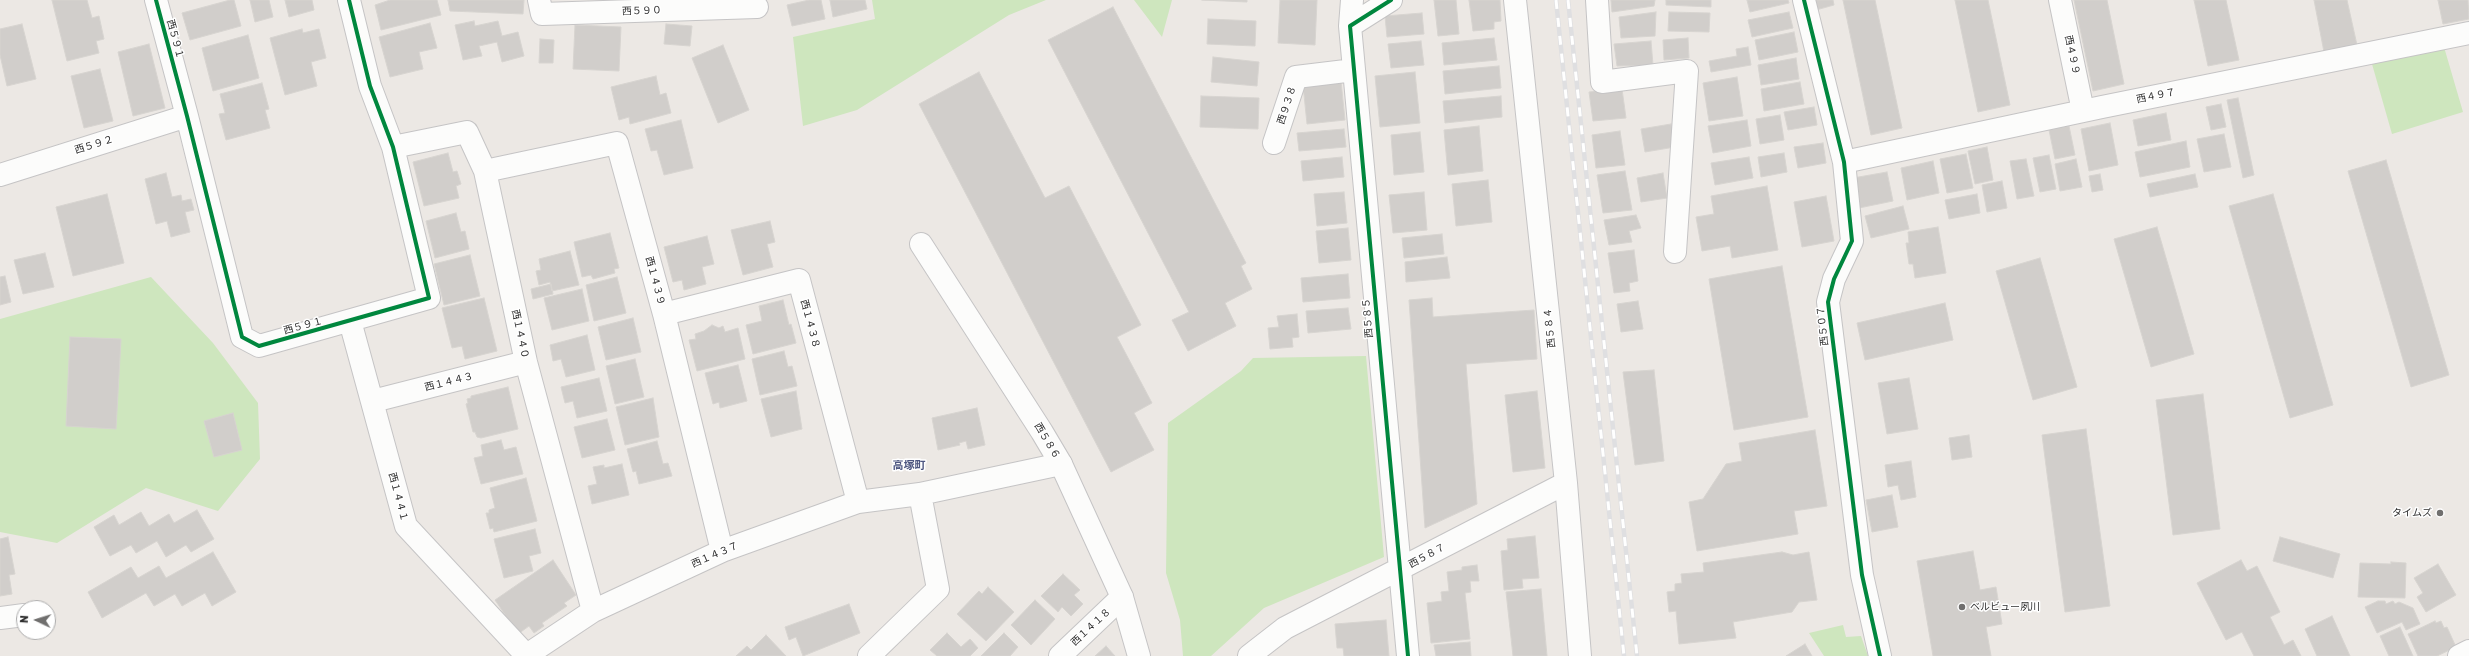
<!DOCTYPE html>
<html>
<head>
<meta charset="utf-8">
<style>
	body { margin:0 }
	#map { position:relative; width:2469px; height:656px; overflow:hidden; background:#ece8e4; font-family:Rubik,sans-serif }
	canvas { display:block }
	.north { position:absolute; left:16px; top:600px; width:40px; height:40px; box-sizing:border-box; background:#fff; border:1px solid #ababab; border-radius:50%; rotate:274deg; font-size:11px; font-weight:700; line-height:16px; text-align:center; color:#2e2e2e }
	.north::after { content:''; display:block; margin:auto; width:14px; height:18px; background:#706f6e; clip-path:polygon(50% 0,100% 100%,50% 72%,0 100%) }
</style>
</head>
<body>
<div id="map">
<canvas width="2469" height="656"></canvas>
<div class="north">N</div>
</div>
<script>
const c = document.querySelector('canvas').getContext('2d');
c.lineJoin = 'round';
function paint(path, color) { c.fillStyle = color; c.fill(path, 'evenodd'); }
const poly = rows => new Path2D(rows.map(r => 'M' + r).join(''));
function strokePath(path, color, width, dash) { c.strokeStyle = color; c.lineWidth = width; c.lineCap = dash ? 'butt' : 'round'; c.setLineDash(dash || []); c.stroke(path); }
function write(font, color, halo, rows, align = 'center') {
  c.font = font + ' Rubik,"Noto Sans JP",sans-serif'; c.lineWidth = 3; c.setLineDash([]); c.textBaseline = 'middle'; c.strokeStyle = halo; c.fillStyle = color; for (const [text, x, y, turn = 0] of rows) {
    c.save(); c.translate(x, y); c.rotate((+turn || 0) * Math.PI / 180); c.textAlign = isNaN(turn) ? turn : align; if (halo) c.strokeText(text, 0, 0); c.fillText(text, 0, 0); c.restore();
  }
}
const green = poly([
	[872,0,1046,0,1009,15,857,110,803,126,793,37,875,19],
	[1134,0,1172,0,1162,37],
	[2444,47,2463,112,2392,134,2372,64],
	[151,277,213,343,258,403,260,459,218,511,146,488,57,543,0,532,0,319],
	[1366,356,1384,557,1264,608,1211,656,1183,656,1180,620,1166,573,1168,423,1241,371,1253,358],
	[1843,625,1846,637,1861,636,1868,656,1824,656,1809,633]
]);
const building = poly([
	[52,0,87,0,92,18,99,16,104,39,96,41,99,53,67,61,52,0],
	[230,0,234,0,241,26,190,40,182,13,230,0],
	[250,0,269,0,273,17,255,22,250,0],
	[285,0,312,0,314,10,289,17,285,0],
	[390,0,437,0,441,15,381,30,375,5,390,0],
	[448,0,524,0,523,14,450,11,448,0],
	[809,0,821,0,825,19,792,26,787,5,809,0],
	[830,0,865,0,867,9,833,17,830,0],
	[1202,0,1247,0,1247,2,1202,0],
	[1280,0,1317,0,1315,45,1278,43,1280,0],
	[1434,0,1456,0,1459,34,1438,36,1434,0],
	[1469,0,1500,0,1501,21,1494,22,1494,29,1473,31,1469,0],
	[1611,0,1655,0,1654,6,1612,12,1611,0],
	[1666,0,1711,0,1711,7,1666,5,1666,0],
	[1747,0,1788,0,1789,3,1750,12,1747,0],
	[1814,0,1833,0,1834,5,1816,10,1814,0],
	[1843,0,1875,0,1902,128,1871,135,1843,0],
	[1955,0,1988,0,2010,105,1978,112,1955,0],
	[2074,0,2107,0,2124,84,2093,91,2074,0],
	[2194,0,2226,0,2239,60,2208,66,2194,0],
	[2314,0,2347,0,2357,45,2324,52,2314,0],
	[2438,0,2468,0,2469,19,2443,24,2438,0],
	[1113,7,1246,263,1241,266,1252,289,1225,303,1236,326,1188,351,1172,320,1189,312,1048,40,1113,7],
	[1656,12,1655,36,1621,38,1619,17,1656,12],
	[1669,12,1710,13,1709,32,1668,31,1669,12],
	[1789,12,1793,28,1752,37,1748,20,1789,12],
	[1422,13,1424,34,1387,37,1385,16,1422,13],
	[1208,19,1256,21,1255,46,1207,44,1208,19],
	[474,21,475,26,498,21,502,36,518,32,524,56,502,62,497,42,479,46,482,56,463,60,455,25,474,21],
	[430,23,437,48,419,52,423,69,390,77,379,37,430,23],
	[22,24,36,79,7,86,0,55,0,29,22,24],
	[666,24,692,26,690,46,664,44,666,24],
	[575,25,621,27,619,71,573,69,575,25],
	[302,29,303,33,319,29,326,58,311,62,317,86,285,95,270,38,302,29],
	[1794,32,1798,52,1759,60,1755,40,1794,32],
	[248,35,259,78,213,91,202,48,248,35],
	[1494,38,1497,60,1444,65,1442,43,1494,38],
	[1688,38,1689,58,1664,60,1663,40,1688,38],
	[540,39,554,40,553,63,539,63,540,39],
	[1421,41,1424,65,1391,68,1388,44,1421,41],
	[1651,41,1653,65,1617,66,1614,44,1651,41],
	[149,44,165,108,133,116,118,52,149,44],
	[723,45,749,110,718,123,692,58,723,45],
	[1748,47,1751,65,1711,72,1709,61,1737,56,1736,49,1748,47],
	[1213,57,1259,62,1257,86,1211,82,1213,57],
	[1796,58,1799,79,1761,85,1758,65,1796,58],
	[1499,66,1501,88,1445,94,1443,71,1499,66],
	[100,69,113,121,84,128,71,76,100,69],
	[979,72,1045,198,1069,186,1141,325,1117,337,1152,403,1134,413,1154,450,1111,472,919,104,979,72],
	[1415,72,1420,123,1380,127,1375,76,1415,72],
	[656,76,660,95,666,93,671,113,630,124,629,117,619,120,611,87,656,76],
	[1737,77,1743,116,1709,121,1703,83,1737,77],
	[1341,81,1345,120,1307,124,1303,85,1341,81],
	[1800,82,1804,104,1764,111,1761,89,1800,82],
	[262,83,269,109,265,110,270,128,226,140,219,114,225,113,220,94,262,83],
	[1622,89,1626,118,1593,121,1589,92,1622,89],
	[1201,96,1259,98,1258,129,1200,127,1201,96],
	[1501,96,1502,117,1445,123,1443,101,1501,96],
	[2238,98,2254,175,2243,178,2227,100,2238,98],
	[2221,104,2226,127,2211,130,2206,107,2221,104],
	[1814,107,1817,125,1788,130,1784,112,1814,107],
	[2166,113,2171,140,2138,146,2133,120,2166,113],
	[1780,115,1784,140,1760,144,1756,119,1780,115],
	[681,120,693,168,664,175,657,150,651,151,645,129,681,120],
	[1747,120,1751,146,1713,153,1708,126,1747,120],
	[2110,123,2118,165,2089,171,2081,129,2110,123],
	[1671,124,1675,147,1645,152,1641,129,1671,124],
	[1479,126,1483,171,1448,175,1444,130,1479,126],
	[2069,126,2075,155,2055,159,2049,130,2069,126],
	[1344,129,1346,147,1299,151,1297,133,1344,129],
	[1620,131,1625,165,1596,168,1592,135,1620,131],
	[1420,132,1424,172,1394,175,1391,135,1420,132],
	[2224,134,2231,167,2204,172,2197,139,2224,134],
	[2186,141,2190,167,2140,177,2135,152,2186,141],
	[1823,143,1826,163,1798,168,1794,147,1823,143],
	[1987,147,1993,180,1975,184,1968,151,1987,147],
	[448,153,453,172,457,171,461,184,456,186,459,198,424,206,413,162,448,153],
	[1784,153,1787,172,1761,177,1758,157,1784,153],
	[1966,154,1973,188,1947,193,1940,159,1966,154],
	[2049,155,2056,189,2040,192,2033,158,2049,155],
	[1342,157,1344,177,1303,181,1301,161,1342,157],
	[1749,157,1753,178,1715,185,1711,163,1749,157],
	[2026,159,2034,196,2017,199,2010,161,2026,159],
	[2076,159,2082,187,2060,191,2055,164,2076,159],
	[2386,160,2449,375,2411,387,2348,171,2386,160],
	[1933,161,1939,193,1907,200,1901,168,1933,161],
	[1625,171,1632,210,1603,213,1597,175,1625,171],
	[1887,172,1893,201,1859,208,1853,178,1887,172],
	[166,173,172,197,181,195,182,201,191,199,194,210,185,212,190,232,171,237,167,221,156,224,145,179,166,173],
	[1663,173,1667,198,1641,202,1637,178,1663,173],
	[2100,174,2103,190,2092,192,2089,176,2100,174],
	[2195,174,2198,187,2150,197,2147,184,2195,174],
	[1488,180,1492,222,1456,226,1452,184,1488,180],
	[2002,181,2007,208,1987,212,1982,185,2002,181],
	[1767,186,1778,250,1732,258,1730,246,1702,251,1696,217,1714,214,1711,196,1767,186],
	[1344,192,1347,223,1317,226,1314,194,1344,192],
	[1424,192,1427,230,1393,233,1389,195,1424,192],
	[107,194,124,263,73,276,56,207,107,194],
	[1977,194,1980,213,1949,219,1945,200,1977,194],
	[2273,194,2333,405,2290,418,2229,206,2273,194],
	[1826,196,1834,241,1802,247,1794,202,1826,196],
	[1903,206,1909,229,1871,238,1865,216,1903,206],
	[456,213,461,232,465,231,469,249,435,258,426,221,456,213],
	[1636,215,1641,228,1629,231,1632,242,1609,245,1604,220,1636,215],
	[770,221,775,242,767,244,773,267,743,275,731,230,770,221],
	[1938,227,1946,273,1915,278,1913,264,1909,264,1906,243,1909,243,1908,232,1938,227],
	[2157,227,2194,354,2151,367,2114,239,2157,227],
	[1348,228,1351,260,1319,263,1316,231,1348,228],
	[610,233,619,268,614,269,615,273,593,279,591,275,582,277,574,242,610,233],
	[1442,234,1444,254,1404,258,1402,238,1442,234],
	[707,236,714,264,702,267,706,284,684,290,682,280,673,282,664,247,707,236],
	[1634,250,1638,281,1629,283,1630,291,1614,293,1608,253,1634,250],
	[570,251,579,285,552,291,550,282,539,285,536,271,541,270,539,259,570,251],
	[45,253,54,287,23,294,14,260,45,253],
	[470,255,480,296,444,305,434,264,470,255],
	[1447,257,1450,278,1406,282,1405,262,1447,257],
	[2040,258,2077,387,2033,400,1996,271,2040,258],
	[1782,266,1808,417,1734,430,1709,279,1782,266],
	[1348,274,1350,298,1303,302,1301,278,1348,274],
	[5,276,11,302,0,305,0,277,5,276],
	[617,277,626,313,594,321,586,285,617,277],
	[551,284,553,294,533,299,531,289,551,284],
	[582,289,589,321,552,330,544,298,582,289],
	[484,298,497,351,465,359,462,346,452,348,442,308,484,298],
	[1432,298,1433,317,1534,310,1537,359,1466,364,1477,504,1425,528,1409,300,1432,298],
	[783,300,789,325,791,324,796,343,753,354,746,325,762,321,759,306,783,300],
	[1638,301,1643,329,1621,332,1617,304,1638,301],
	[1945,303,1953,340,1865,360,1857,323,1945,303],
	[1348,308,1351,329,1308,333,1306,311,1348,308],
	[1297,314,1299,337,1292,338,1293,347,1270,349,1268,328,1279,327,1277,316,1297,314],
	[633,318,641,352,606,360,598,327,633,318],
	[712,325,719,328,723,326,725,332,738,328,745,359,697,371,689,340,696,339,695,334,704,331,712,325],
	[587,335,595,370,566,377,561,359,553,361,550,345,587,335],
	[70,337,121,339,116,429,66,426,70,337],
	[784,351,788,367,792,366,797,386,760,395,752,359,784,351],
	[635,359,644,397,615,404,606,366,635,359],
	[738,365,747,401,720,408,719,402,713,404,705,373,738,365],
	[1654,370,1664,461,1635,465,1623,372,1654,370],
	[599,378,607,411,577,418,573,401,565,403,561,387,599,378],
	[1909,378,1918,429,1887,434,1878,383,1909,378],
	[508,387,518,429,481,438,477,437,475,432,473,432,466,404,468,403,467,399,471,398,471,396,508,387],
	[796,391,802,429,771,437,761,399,796,391],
	[1537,391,1545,468,1513,472,1505,395,1537,391],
	[2203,394,2220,529,2173,535,2156,400,2203,394],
	[653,398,659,437,625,445,616,407,653,398],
	[977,408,985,445,968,449,966,441,959,443,960,445,938,450,932,418,977,408],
	[233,413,242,450,214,457,204,421,233,413],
	[607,419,615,450,582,458,574,427,607,419],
	[2086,429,2110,606,2065,612,2042,435,2086,429],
	[1815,430,1827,506,1794,511,1798,534,1697,551,1689,502,1703,499,1726,464,1742,461,1739,443,1815,430],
	[1969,435,1972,457,1952,460,1949,438,1969,435],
	[501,440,504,450,516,447,523,474,481,484,474,458,483,456,481,445,501,440],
	[657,441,663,464,668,463,672,476,639,484,636,471,633,472,627,449,657,441],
	[1911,461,1916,497,1901,500,1898,485,1888,487,1885,465,1911,461],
	[622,464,629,495,592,504,588,486,597,484,593,467,604,465,604,468,622,464],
	[526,478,537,521,494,532,493,528,490,529,486,513,489,513,489,510,495,508,490,488,526,478],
	[1892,495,1898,527,1872,532,1866,500,1892,495],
	[197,510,214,539,191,552,186,545,166,557,157,541,136,553,131,545,110,556,94,527,114,515,119,525,141,512,149,526,169,514,174,523,197,510],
	[535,529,541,553,529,556,533,571,504,578,494,539,535,529],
	[1535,536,1539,578,1522,579,1523,588,1504,590,1501,551,1508,550,1507,539,1535,536],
	[8,537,15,574,9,575,12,594,0,596,0,539,8,537],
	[2280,537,2340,554,2333,578,2273,561,2280,537],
	[1973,551,1980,590,1996,587,2002,624,1986,627,1991,656,1933,656,1917,561,1973,551],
	[213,552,236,592,212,606,205,593,182,606,175,594,154,606,146,593,102,618,88,592,131,567,138,578,159,566,166,578,213,552],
	[1782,552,1793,555,1809,552,1817,600,1799,602,1792,612,1733,622,1736,638,1679,644,1676,611,1669,612,1667,592,1675,591,1675,584,1682,583,1681,574,1704,572,1703,563,1782,552],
	[553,560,576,595,564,603,567,606,542,623,544,626,534,633,529,626,518,634,495,600,553,560],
	[2241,560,2247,571,2257,566,2280,612,2270,617,2284,645,2293,640,2301,656,2254,656,2242,632,2226,640,2197,583,2241,560],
	[2391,562,2406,563,2405,598,2358,597,2360,563,2391,564,2391,562],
	[2438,564,2456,595,2426,612,2417,597,2423,593,2414,578,2438,564],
	[1477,565,1479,581,1470,581,1471,592,1465,593,1470,639,1431,643,1427,603,1442,601,1441,592,1449,591,1447,572,1462,570,1462,567,1477,565],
	[1063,574,1080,590,1074,595,1083,604,1071,616,1062,607,1058,612,1041,596,1063,574],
	[988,587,1014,612,986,641,957,614,979,591,982,594,988,587],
	[1541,589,1547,656,1513,656,1506,592,1541,589],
	[1035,600,1055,619,1031,645,1011,625,1035,600],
	[2378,601,2385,601,2386,604,2393,601,2395,604,2399,602,2413,608,2420,624,2406,630,2402,622,2377,633,2365,607,2378,601],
	[849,604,860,633,803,656,796,637,789,640,785,627,849,604],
	[2332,616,2350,656,2317,656,2305,629,2332,616],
	[1386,620,1389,656,1344,656,1343,648,1337,648,1335,624,1386,620],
	[2435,621,2436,623,2441,621,2444,628,2447,627,2456,647,2437,656,2418,656,2408,634,2435,621],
	[2400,627,2413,656,2389,656,2380,636,2400,627],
	[947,633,961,647,970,639,978,648,970,656,937,656,930,650,947,633],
	[1004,633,1018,647,1010,656,981,656,1004,633],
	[766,635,786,656,736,656,747,646,751,650,766,635],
	[1470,642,1471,656,1436,656,1434,645,1470,642],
	[1805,644,1812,656,1786,656,1805,644],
	[1106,646,1115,656,1095,656,1106,646]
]);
const minor = poly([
	[156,0,187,116,242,337,259,346,429,298,393,147,370,86,349,0],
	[539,0,542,14,757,7],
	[1391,0,1350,26,1408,656],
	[1515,0,1566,483,1580,656],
	[1597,0,1602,82,1687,71,1675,252],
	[1804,0,1844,162,1852,241,1834,279,1828,302,1862,575,1880,656],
	[2060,0,2083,111],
	[1350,26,1352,0],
	[1274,143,1296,77,1354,70],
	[393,147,467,132,485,171,526,362,593,611],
	[1844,162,2102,107,2469,33],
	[485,171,617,143,664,314,722,551],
	[0,175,187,116],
	[664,314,799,280,858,502],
	[350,321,406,526,527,656],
	[373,401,526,362],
	[0,618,24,615],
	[527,655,593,611,722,551,858,502,920,494,1061,464,1042,432,921,244],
	[869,656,938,589,920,494],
	[1060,656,1122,597],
	[1249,656,1285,628,1566,483],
	[2459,656,2469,651]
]);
const tertiary = poly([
	[1061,464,1122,597,1139,656]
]);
const rail = poly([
	[1556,0,1624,656],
	[1568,0,1637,656]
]);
const cycleway = poly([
	[156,0,187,116,242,337,259,346,429,298,393,147,370,86,349,0],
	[1391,0,1350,26,1408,656],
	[1804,0,1844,162,1852,241,1834,279,1828,302,1862,575,1880,656]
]);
const markers = [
	[2440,513,4,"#706f6e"],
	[1962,607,4,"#706f6e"]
];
const streetNames = [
	["西５９０",642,11,-2],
	["西５９１",175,39,75],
	["西４９９",2072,55,78],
	["西４９７",2156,96,-11],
	["西９３８",1287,105,-72],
	["西５９２",94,145,-17],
	["西１４３９",655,281,75],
	["西５８５",1368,318,-95],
	["西１４３８",810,324,75],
	["西５９１",303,326,-15],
	["西５０７",1823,326,-96],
	["西５８４",1550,328,-96],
	["西１４４０",520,334,78],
	["西１４４３",449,382,-14],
	["西５８６",1047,441,59],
	["西１４４１",398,497,75],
	["西１４３７",715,555,-23],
	["西５８７",1427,556,-28],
	["西１４１８",1091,627,-43]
];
const poiNames = [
	["タイムズ",2432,513],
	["ベルビュー夙川",1970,607,"left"]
];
const neighbourhoodNames = [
	["高塚町",909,466]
];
paint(green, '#cee6be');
paint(building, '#d1cecb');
strokePath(building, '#d7d4d0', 1);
strokePath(minor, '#c5c4c5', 24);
strokePath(tertiary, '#c5c4c5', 24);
strokePath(minor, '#fcfcfb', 22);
strokePath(tertiary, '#fcfcfb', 22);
strokePath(rail, '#dfdfe1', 4.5);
strokePath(rail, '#fff', 3, [9]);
strokePath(cycleway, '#00873e', 4);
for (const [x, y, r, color] of markers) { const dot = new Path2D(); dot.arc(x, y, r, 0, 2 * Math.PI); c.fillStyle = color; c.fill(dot); strokePath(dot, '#fff', 1.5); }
write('10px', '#2e2e2e', '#fff', streetNames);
write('10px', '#2e2e2e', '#fff', poiNames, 'right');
write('bold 11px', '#4d5680', '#fff', neighbourhoodNames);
</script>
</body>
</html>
